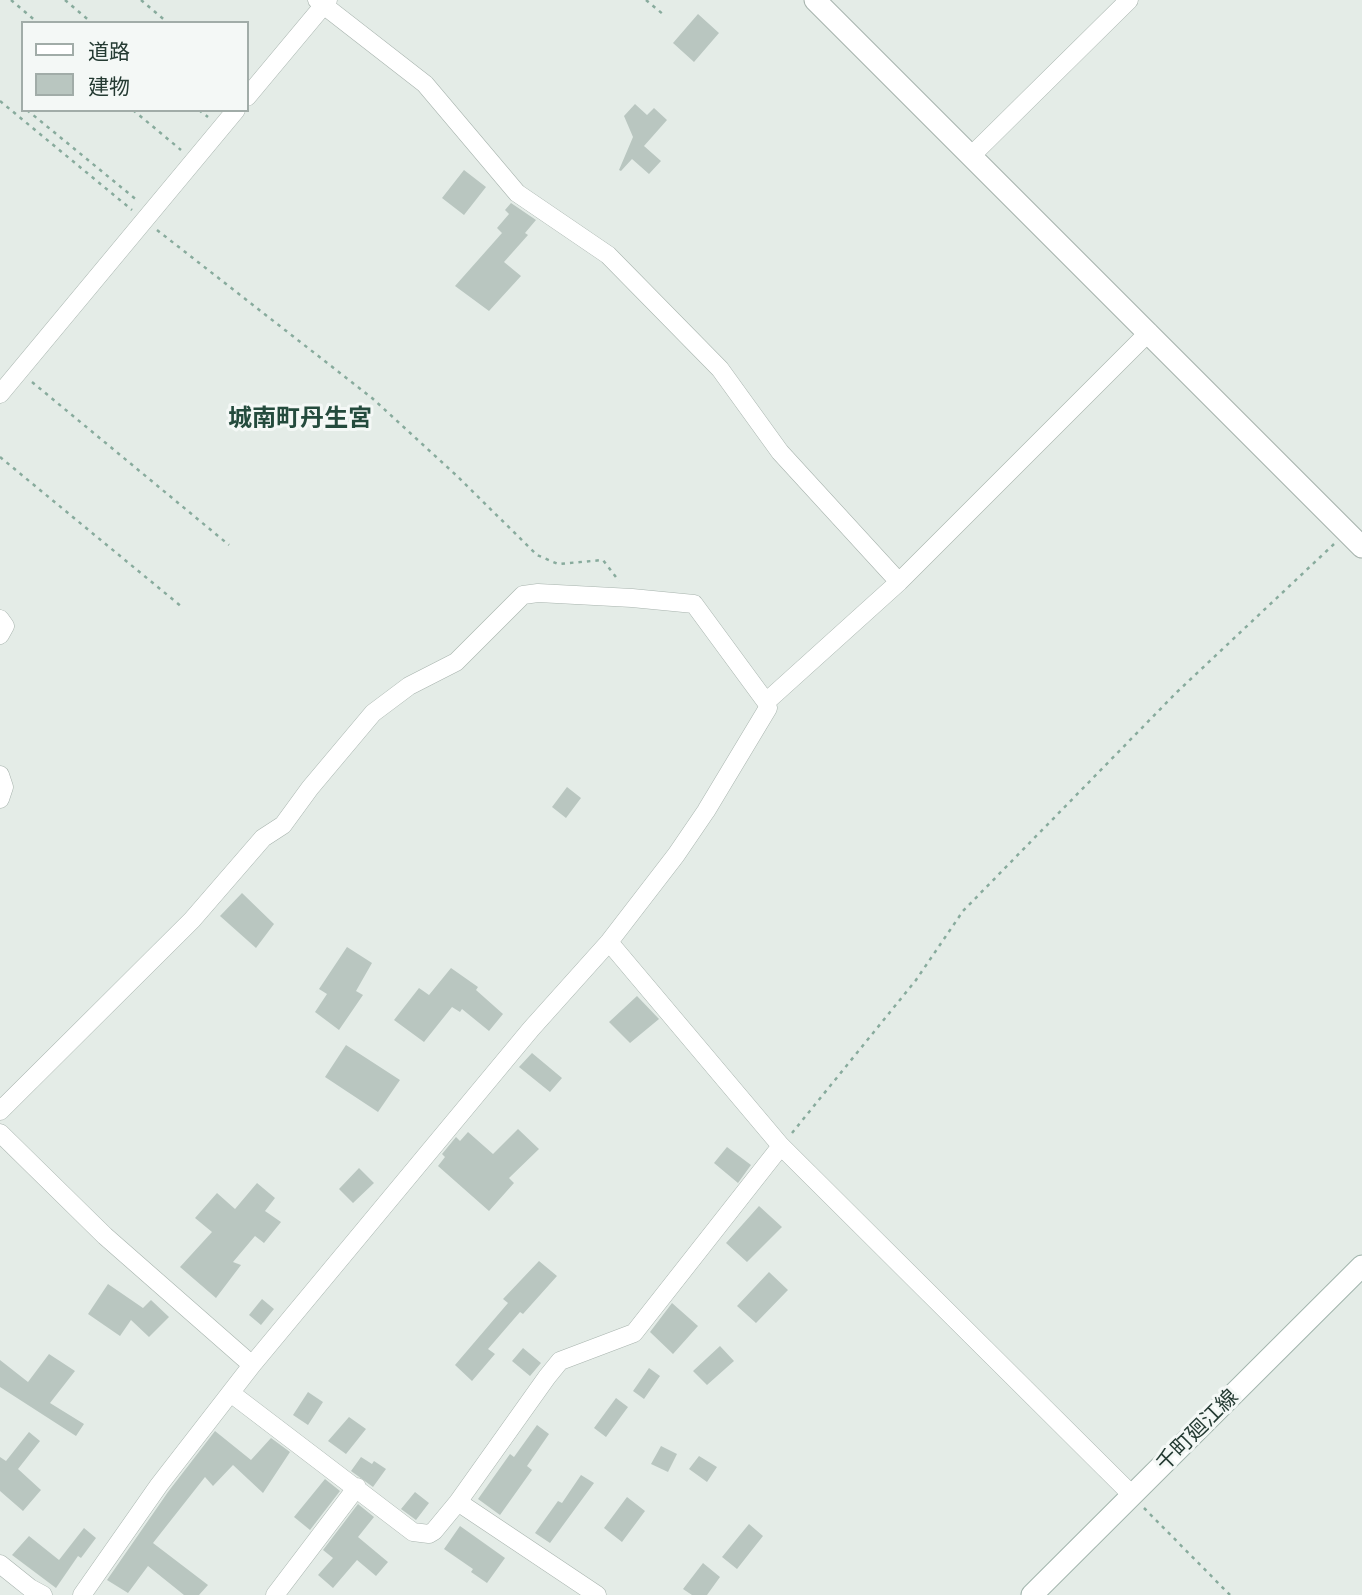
<!DOCTYPE html>
<html>
<head>
<meta charset="utf-8">
<style>
	body { margin:0 }
	#map { position:relative; width:1362px; height:1595px; overflow:hidden; background:#e4ece7; font-family:Ubuntu,"Noto Sans JP",sans-serif }
	canvas { display:block }
	.legend { position:absolute; left:21px; top:21px; width:228px; height:91px; box-sizing:border-box; background:#f4f8f6; border:2px solid #a1aca8; margin:0; padding:9px 12px; list-style:none; font-size:21px; color:#253b33 }
	.legend li { display:flex; align-items:center; gap:14px; height:35px }
	.legend b { width:35px; border:2px solid #a1aca8 }
</style>
</head>
<body>
<div id="map">
<canvas width="1362" height="1595"></canvas>
<ul class="legend">
<li><b style="height:9px;background:#fff"></b>道路</li>
<li><b style="height:19px;background:#b9c6c0"></b>建物</li>
</ul>
</div>
<script>
const c = document.querySelector('canvas').getContext('2d');
c.lineJoin = 'round';
function paint(path, color) { c.fillStyle = color; c.fill(path, 'evenodd'); }
const poly = rows => new Path2D(rows.map(r => 'M' + r).join(''));
function strokePath(path, color, width, dash) { c.strokeStyle = color; c.lineWidth = width; c.lineCap = dash ? 'butt' : 'round'; c.setLineDash(dash || []); c.stroke(path); }
function write(font, color, halo, rows, align = 'center') {
  c.font = font + ' Ubuntu,"Noto Sans JP",sans-serif'; c.lineWidth = 6; c.setLineDash([]); c.textBaseline = 'middle'; c.strokeStyle = halo; c.fillStyle = color; for (const [text, x, y, turn = 0] of rows) {
    c.save(); c.translate(x, y); c.rotate((+turn || 0) * Math.PI / 180); c.textAlign = isNaN(turn) ? turn : align; if (halo) c.strokeText(text, 0, 0); c.fillText(text, 0, 0); c.restore();
  }
}
const building = poly([
	[698,14,719,33,694,62,673,43],
	[635,104,647,115,654,108,667,120,644,146,661,161,649,174,632,159,621,171,619,170,633,137,624,116],
	[464,170,486,187,464,215,442,198],
	[511,203,536,220,525,233,528,235,504,262,521,276,489,311,455,286,502,233,497,228,509,214,505,210],
	[567,787,581,798,566,818,552,807],
	[242,893,274,924,256,948,220,916],
	[347,947,372,963,356,991,363,995,339,1030,315,1012,327,994,319,989],
	[451,968,478,987,476,990,503,1014,489,1031,462,1009,460,1012,452,1007,424,1042,394,1020,419,988,429,995],
	[637,996,659,1019,630,1043,609,1022],
	[346,1045,400,1080,378,1112,325,1077],
	[532,1053,562,1078,550,1092,519,1067],
	[518,1129,539,1149,509,1178,514,1183,489,1211,438,1166,445,1157,442,1154,456,1137,460,1141,468,1132,493,1154],
	[727,1147,751,1165,738,1183,714,1163],
	[359,1168,374,1183,353,1203,339,1189],
	[257,1183,275,1198,265,1211,281,1222,264,1243,255,1236,233,1262,241,1265,216,1298,180,1267,212,1232,195,1218,217,1193,235,1209],
	[759,1206,782,1227,747,1262,726,1243],
	[539,1261,557,1276,523,1314,520,1312,488,1349,495,1354,472,1381,455,1365,508,1303,503,1299],
	[769,1272,788,1290,756,1323,737,1306],
	[108,1284,143,1308,151,1300,169,1317,149,1337,131,1320,120,1336,88,1314],
	[262,1299,274,1309,261,1325,249,1315],
	[672,1303,698,1326,673,1354,650,1332],
	[720,1346,734,1361,707,1385,693,1371],
	[523,1348,541,1363,530,1376,512,1361],
	[49,1354,75,1371,50,1403,84,1424,76,1436,0,1387,0,1360,28,1382],
	[649,1368,660,1376,644,1399,633,1391],
	[308,1392,323,1402,308,1425,293,1415],
	[616,1398,628,1407,606,1437,594,1428],
	[349,1417,366,1429,346,1454,328,1441],
	[537,1425,549,1434,527,1466,532,1470,500,1515,478,1499,510,1454,514,1457],
	[215,1431,251,1460,271,1438,290,1452,263,1493,233,1465,213,1486,205,1477,153,1543,208,1585,199,1595,184,1595,148,1566,128,1593,107,1580,168,1492],
	[29,1432,40,1441,18,1469,41,1490,23,1511,0,1491,0,1457,6,1461],
	[661,1446,677,1454,668,1472,651,1464],
	[699,1456,717,1467,707,1482,689,1469],
	[361,1457,372,1464,374,1461,386,1469,373,1487,351,1471],
	[581,1475,594,1483,550,1543,535,1533,558,1501,562,1503],
	[325,1479,340,1491,310,1530,294,1517],
	[415,1492,429,1503,416,1520,401,1509],
	[627,1497,645,1511,622,1542,604,1528],
	[358,1504,374,1517,358,1537,388,1562,376,1576,357,1560,333,1588,318,1575,333,1558,323,1550],
	[749,1524,763,1536,737,1569,722,1557],
	[460,1526,505,1558,487,1583,471,1572,473,1569,444,1549],
	[84,1528,96,1538,81,1558,78,1556,56,1588,12,1555,29,1536,59,1560],
	[703,1563,720,1577,707,1595,692,1595,683,1589]
]);
const path = poly([
	[11,0,38,23],
	[65,0,92,23],
	[141,0,168,23],
	[646,0,664,15],
	[0,101,132,210],
	[27,110,138,201],
	[133,110,181,150],
	[199,110,208,117],
	[157,230,372,398,457,476,537,555,558,564,603,560,619,581],
	[32,382,229,545],
	[0,457,182,607],
	[792,1133,916,980,963,911,1177,692,1334,544],
	[1144,1508,1230,1595]
]);
const minor = poly([
	[317,0,425,84,517,193,608,255,720,369,780,452,899,582],
	[247,97,328,0],
	[971,156,1129,0],
	[0,394,236,110],
	[0,619,5,626,0,635],
	[766,702,899,582,1149,332],
	[0,775,4,787,0,799],
	[609,942,781,1146,1132,1495],
	[0,1111,192,920,263,838,283,825,310,788,373,713,409,686,456,662,523,595,538,593,632,598,694,604,766,702,768,708,706,811,676,855,609,942,531,1029,252,1365,159,1485,82,1595],
	[0,1133,105,1236,252,1365],
	[232,1394,413,1532,429,1534,434,1531,458,1502,547,1377,560,1361,634,1333,781,1146],
	[458,1502,597,1595],
	[0,1564,30,1588,43,1595],
	[275,1595,357,1487]
]);
const tertiary = poly([
	[815,0,1362,547]
]);
const secondary = poly([
	[1032,1595,1362,1266]
]);
const streetNames = [
	["千町廻江線",1197,1430,-45]
];
const quarterNames = [
	["城南町丹生宮",300,418]
];
paint(building, '#b9c6c0');
strokePath(minor, '#a7b3ad', 19);
strokePath(tertiary, '#a7b3ad', 23);
strokePath(secondary, '#a3b6ae', 23);
strokePath(path, '#88ab9d', 2.5, [3.5, 5]);
strokePath(minor, '#fff', 18);
strokePath(tertiary, '#fff', 21);
strokePath(secondary, '#fff', 21);
write('21px', '#253b33', '#f4f8f6', streetNames);
write('bold 24px', '#244b3d', '#f4f8f6', quarterNames);
</script>
</body>
</html>
